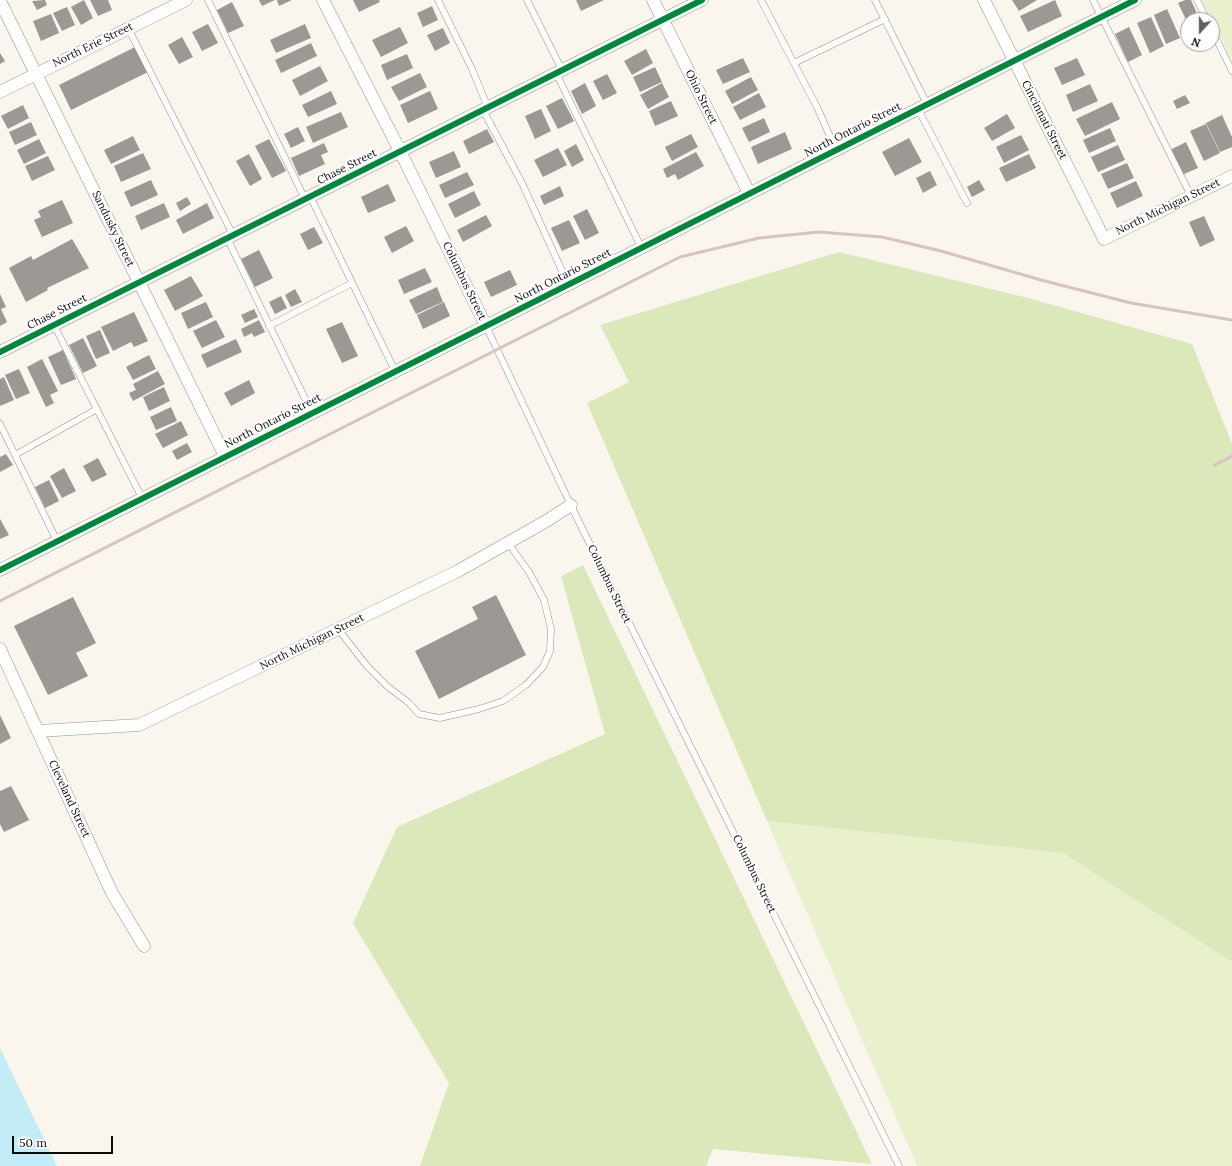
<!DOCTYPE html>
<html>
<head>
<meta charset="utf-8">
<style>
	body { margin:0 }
	#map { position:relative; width:1232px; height:1166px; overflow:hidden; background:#faf6ee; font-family:Lora,serif }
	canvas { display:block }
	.north { position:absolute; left:1180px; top:12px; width:40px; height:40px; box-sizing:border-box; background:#fff; border:1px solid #9d9d9d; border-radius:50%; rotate:201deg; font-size:11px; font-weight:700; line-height:16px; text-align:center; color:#0b0b0b }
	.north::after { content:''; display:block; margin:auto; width:14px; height:18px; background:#5f5d5a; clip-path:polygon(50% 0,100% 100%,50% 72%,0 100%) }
	.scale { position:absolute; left:12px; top:1136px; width:101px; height:18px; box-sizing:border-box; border:2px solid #0b0b0b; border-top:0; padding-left:5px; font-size:12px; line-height:14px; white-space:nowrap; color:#0b0b0b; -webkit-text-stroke:3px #fff; paint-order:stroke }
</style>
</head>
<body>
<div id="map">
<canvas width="1232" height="1166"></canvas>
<div class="north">N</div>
<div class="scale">50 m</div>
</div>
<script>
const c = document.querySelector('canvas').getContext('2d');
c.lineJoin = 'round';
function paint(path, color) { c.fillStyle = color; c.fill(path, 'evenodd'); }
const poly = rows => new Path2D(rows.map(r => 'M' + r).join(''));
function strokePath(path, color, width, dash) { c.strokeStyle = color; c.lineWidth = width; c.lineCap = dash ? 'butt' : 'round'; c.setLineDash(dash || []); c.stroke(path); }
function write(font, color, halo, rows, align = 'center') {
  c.font = font + ' Lora,serif'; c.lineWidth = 4; c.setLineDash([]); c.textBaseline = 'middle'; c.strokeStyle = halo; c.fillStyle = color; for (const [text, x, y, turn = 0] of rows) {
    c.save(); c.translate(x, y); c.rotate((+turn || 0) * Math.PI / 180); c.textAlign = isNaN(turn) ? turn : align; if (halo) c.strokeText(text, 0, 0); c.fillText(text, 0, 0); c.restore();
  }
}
const green = poly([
	[1202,0,1232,0,1232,59],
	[767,821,1063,853,1232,962,1232,1166,917,1166]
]);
const forest = poly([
	[839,252,1028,298,1192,344,1232,444,1232,962,1063,853,767,821,587,403,629,382,600,325],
	[583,565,872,1164,713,1149,706,1166,420,1166,449,1083,353,923,397,827,605,734,561,576]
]);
const water = poly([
	[0,1048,57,1166,0,1166]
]);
const building = poly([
	[45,0,47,5,37,10,32,1],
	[84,0,93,18,81,25,71,7],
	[90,0,108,0,112,10,98,16],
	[259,0,275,0,262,6],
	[277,0,292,0,279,6],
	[353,0,379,0,380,2,359,12],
	[576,0,604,0,581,11],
	[1012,0,1037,0,1019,11],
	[1055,0,1062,16,1028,32,1020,16],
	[1185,0,1191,0,1200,20,1188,20,1188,24,1178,3],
	[232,2,244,26,228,33,217,10],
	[432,6,438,20,423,27,417,13],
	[67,7,75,25,62,31,53,13],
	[1167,9,1180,38,1166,44,1154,15],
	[51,14,59,33,41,41,33,21],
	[1151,17,1164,46,1150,53,1137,23],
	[208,24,218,43,202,51,192,32],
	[305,24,311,38,276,53,270,40],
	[400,27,408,43,381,57,372,40],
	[1129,27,1142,55,1128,62,1115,34],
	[443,28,450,43,435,51,427,35],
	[182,37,193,57,179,64,168,45],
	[311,43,317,56,281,73,275,60],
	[135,47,148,72,71,110,59,85],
	[646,49,653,63,632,75,624,61],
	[0,53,5,61,0,64],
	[407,54,413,68,387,80,381,65],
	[743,58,750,72,723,84,716,70],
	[1077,58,1085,75,1062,85,1054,68],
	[320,66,328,81,300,96,292,80],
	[655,67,662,82,640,92,633,77],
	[420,73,427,87,399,101,391,87],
	[607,74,617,93,603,100,593,81],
	[751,77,758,90,732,104,725,91],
	[585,83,596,106,582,114,571,91],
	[662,83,669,97,648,109,640,95],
	[1090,84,1098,101,1073,112,1066,95],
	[331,91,337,104,308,117,302,105],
	[430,91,438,109,408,123,400,105],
	[759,93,766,107,740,120,733,107],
	[1185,95,1190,103,1177,109,1173,101],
	[562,98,574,121,558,129,546,106],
	[671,101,678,116,655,126,649,111],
	[1112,102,1120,119,1085,136,1076,119],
	[23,105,29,118,8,129,1,116],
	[541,109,551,131,535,139,525,116],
	[341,112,348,127,313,143,306,127],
	[1007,114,1015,128,992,141,984,128],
	[1222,115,1232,137,1232,147,1220,152,1206,123],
	[764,118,770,132,749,142,742,128],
	[31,122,37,135,15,145,9,132],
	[1206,124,1220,153,1204,161,1190,131],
	[298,127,305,141,291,148,284,134],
	[1110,128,1116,141,1089,153,1083,140],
	[487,129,494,142,469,154,463,141],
	[785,132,792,149,758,164,751,147],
	[691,134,698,147,672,161,665,147],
	[1021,135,1029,150,1004,163,996,147],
	[133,136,140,150,111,164,104,150],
	[909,138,922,162,895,176,882,152],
	[39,139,46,153,24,164,17,150],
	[269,139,286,171,272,178,255,146],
	[1186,142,1198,168,1182,175,1170,150],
	[324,143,328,152,321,155,325,164,299,176,291,158],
	[576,144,584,160,572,167,564,151],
	[1118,145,1125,160,1098,172,1091,157],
	[558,148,567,165,543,177,534,160],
	[454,151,461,167,436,178,429,162],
	[696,152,704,166,678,180,675,174,667,178,663,169],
	[143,153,151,169,121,182,114,166],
	[249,154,262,179,250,186,236,161],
	[1029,154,1036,168,1006,182,999,168],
	[48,156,55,170,32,181,25,166],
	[1127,163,1134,178,1108,189,1101,174],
	[930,171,937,185,923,193,916,178],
	[467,172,474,185,445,198,439,185],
	[151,180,158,195,131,207,124,192],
	[979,180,985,190,972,197,967,187],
	[1136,181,1143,196,1117,208,1110,193],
	[388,184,396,201,368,213,361,197],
	[560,186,564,196,544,205,540,196],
	[474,191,481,205,455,218,448,204],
	[187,197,191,204,180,211,176,203],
	[62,200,73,223,42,237,34,220,41,217,38,211],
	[164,203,170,217,141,230,135,216],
	[207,203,214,218,183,234,176,220],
	[587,209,599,233,585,240,573,216],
	[486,215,492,226,463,242,457,230],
	[1204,216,1215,240,1200,247,1189,222],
	[569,220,580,243,562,251,551,228],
	[406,226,414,241,392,253,384,237],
	[314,227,323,243,308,250,300,234],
	[72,239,89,268,47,288,48,290,26,302,9,268,31,256,33,260],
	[259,250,273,278,255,287,241,259],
	[425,268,432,282,404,294,398,280],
	[510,270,517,285,491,297,484,282],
	[191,276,203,296,175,311,164,290],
	[437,287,443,302,416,314,409,300],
	[295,289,302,302,291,307,285,295],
	[0,294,6,307,1,309,7,322,0,326],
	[281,296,287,308,275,314,269,302],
	[206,302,213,317,188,329,181,313],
	[444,302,450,316,423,329,417,315],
	[254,309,258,317,245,323,241,315],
	[134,312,148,341,134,347,131,342,113,351,101,327],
	[216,320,225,337,202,348,193,331],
	[259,320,265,332,254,337,252,333,244,337,241,329],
	[342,322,358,356,342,363,326,329],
	[100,330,110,353,96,359,86,336],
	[83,338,97,366,83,373,69,345],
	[236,339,242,352,207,368,201,355],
	[63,350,76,379,61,385,48,357],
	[149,355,156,369,133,380,126,367],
	[42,359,58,391,50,395,54,403,46,407,27,367],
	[19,369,30,393,16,399,5,375],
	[158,371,165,384,133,401,129,393,136,390,133,384],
	[4,377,14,400,0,406,0,379],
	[249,380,255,393,231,406,224,393],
	[164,387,170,401,149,411,143,397],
	[171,407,177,421,156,430,150,417],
	[181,421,188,435,163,448,155,434],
	[187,443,192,452,177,460,172,451],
	[6,454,13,465,0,472,0,457],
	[98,458,107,475,92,482,83,466],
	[64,468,76,491,62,498,50,476],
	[49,480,59,501,45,508,35,487],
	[0,519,9,535,0,539],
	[496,595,526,655,439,699,415,651,478,619,472,607],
	[73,597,96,643,76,653,88,676,48,695,14,626],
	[0,715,11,738,0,744],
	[11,786,29,820,4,832,0,824,0,791]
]);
const lane = poly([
	[208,0,305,199],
	[438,0,472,69,488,108],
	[527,0,562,70],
	[761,0,817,107,836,150],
	[875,0,927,104],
	[1093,0,1191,196],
	[1197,0,1207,20],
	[128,28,233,235],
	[1212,30,1232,71],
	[794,63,885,19],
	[556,73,641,247],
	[918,109,967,203],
	[483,110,522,183,568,284],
	[310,196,395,371],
	[227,238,312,413],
	[54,325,142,498],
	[269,326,352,283],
	[486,326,576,516,899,1166],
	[0,424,57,541],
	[15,455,97,409],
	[338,629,367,666,387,686,409,703,419,714,440,718,479,709,503,701,526,685,543,667,550,651,551,629,544,600,529,572,508,543]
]);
const street = poly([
	[323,0,400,151,486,326],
	[653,0,749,193],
	[984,0,1104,239,1232,176],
	[0,1,225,456],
	[0,92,186,0],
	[0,352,702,0],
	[0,570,1135,0],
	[0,649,112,893,144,946],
	[38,731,139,725,458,571,548,520,571,505]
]);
const rail = poly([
	[1215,465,1232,456],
	[0,601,680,257,759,238,819,232,882,237,941,251,1041,280,1131,303,1232,320]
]);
const cycleway = poly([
	[0,352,702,0],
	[0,570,1135,0]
]);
const streetNames = [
	["North Erie Street",93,45,-26],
	["Ohio Street",701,97,64],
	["Cincinnati Street",1044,120,63],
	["North Ontario Street",853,130,-27],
	["Chase Street",347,167,-27],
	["North Michigan Street",1168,207,-26],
	["Sandusky Street",113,229,64],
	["North Ontario Street",563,276,-27],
	["Columbus Street",464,281,64],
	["Chase Street",57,312,-27],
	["North Ontario Street",273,421,-27],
	["Columbus Street",609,584,64],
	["North Michigan Street",312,642,-26],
	["Cleveland Street",69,799,65],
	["Columbus Street",754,874,64]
];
paint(green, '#e8f0cc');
paint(forest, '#dae8ba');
paint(water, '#c3edf6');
paint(building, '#9c9894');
strokePath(lane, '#93918d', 7);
strokePath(street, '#93918d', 13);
strokePath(lane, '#fefefc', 6);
strokePath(street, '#fefefc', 12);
strokePath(rail, '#d7c3c6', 3);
strokePath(cycleway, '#00873e', 6);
write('11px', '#0b0b0b', '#fff', streetNames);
</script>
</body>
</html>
